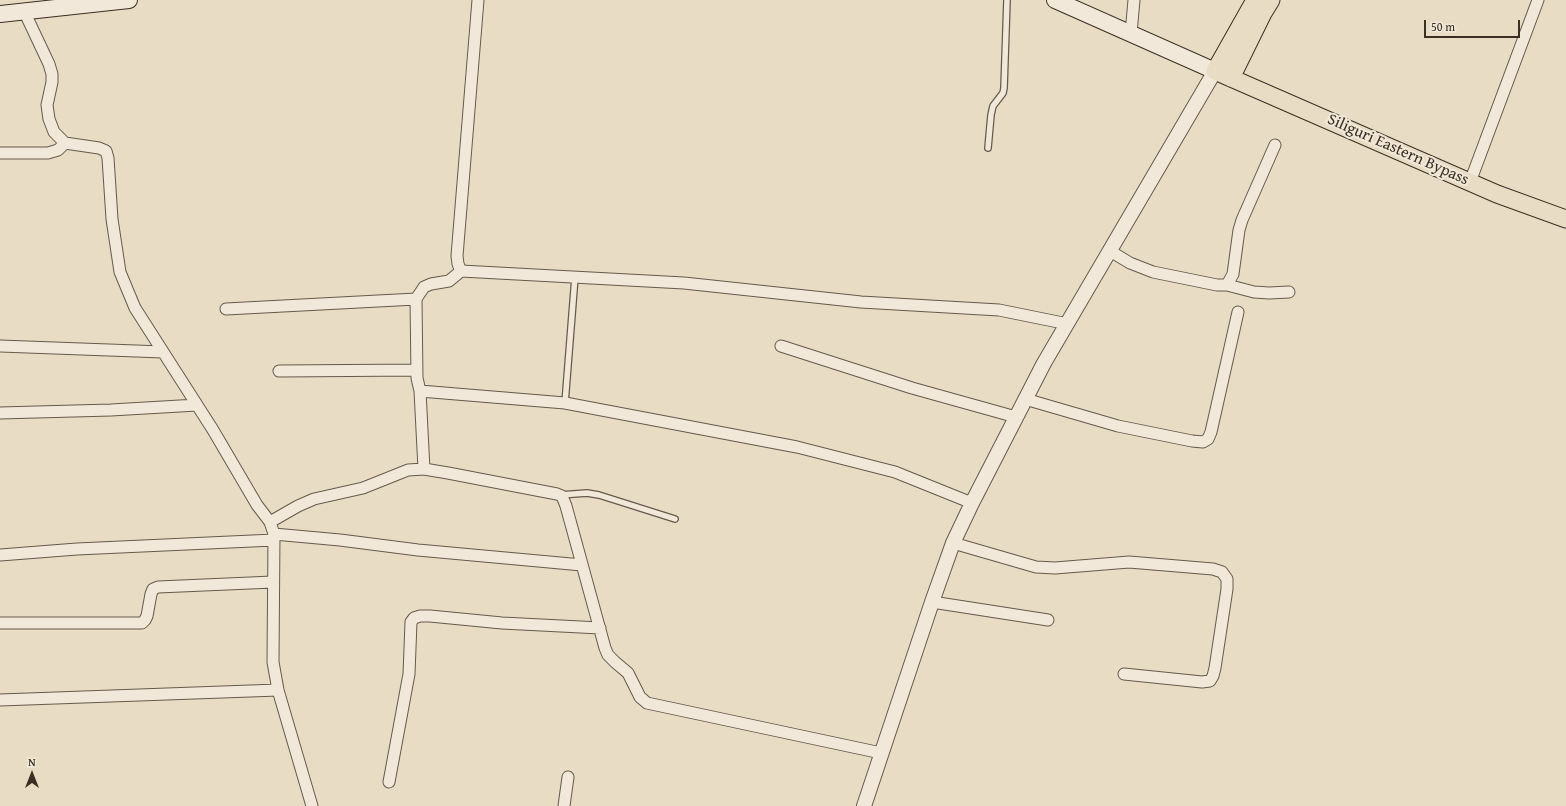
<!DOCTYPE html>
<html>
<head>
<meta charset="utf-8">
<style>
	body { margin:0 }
	#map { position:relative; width:1566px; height:806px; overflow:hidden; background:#e9dcc4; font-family:"Gentium Book Plus",serif }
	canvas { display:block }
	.north { position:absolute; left:12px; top:754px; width:40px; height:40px; -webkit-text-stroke:3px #f1e8d9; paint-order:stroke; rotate:0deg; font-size:11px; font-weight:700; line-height:16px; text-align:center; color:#3a2f21 }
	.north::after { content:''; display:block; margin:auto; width:14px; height:18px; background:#3a2f21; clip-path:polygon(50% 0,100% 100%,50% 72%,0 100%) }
	.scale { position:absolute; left:1424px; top:20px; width:96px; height:18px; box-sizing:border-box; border:2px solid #3a2f21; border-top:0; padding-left:5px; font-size:12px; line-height:14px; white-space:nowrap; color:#3a2f21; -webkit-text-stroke:3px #f1e8d9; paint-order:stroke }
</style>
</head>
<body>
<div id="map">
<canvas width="1566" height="806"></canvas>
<div class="north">N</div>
<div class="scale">50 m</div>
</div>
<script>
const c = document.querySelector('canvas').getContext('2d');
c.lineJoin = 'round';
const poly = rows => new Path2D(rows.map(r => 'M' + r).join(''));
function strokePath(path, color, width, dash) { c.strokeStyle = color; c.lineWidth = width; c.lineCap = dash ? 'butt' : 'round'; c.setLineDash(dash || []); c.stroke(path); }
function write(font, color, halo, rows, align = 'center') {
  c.font = font + ' "Gentium Book Plus",serif'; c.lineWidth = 4; c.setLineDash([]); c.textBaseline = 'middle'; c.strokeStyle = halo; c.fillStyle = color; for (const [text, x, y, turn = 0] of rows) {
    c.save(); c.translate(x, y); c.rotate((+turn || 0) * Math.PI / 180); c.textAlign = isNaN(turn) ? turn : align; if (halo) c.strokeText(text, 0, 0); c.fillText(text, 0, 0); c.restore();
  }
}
const service = poly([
	[988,148,991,115,993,106,1003,93,1004,88,1007,0],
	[565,403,575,277],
	[560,495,587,493,599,495,675,519]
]);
const minor = poly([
	[24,11,49,64,52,74,52,82,47,105,49,119,54,132,65,143,99,148,106,151,108,158,112,219,120,272,135,308,213,430,257,505,270,522,274,534,273,662,278,690,312,806],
	[1131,34,1134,0],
	[0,153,48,153,58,150,65,143],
	[1470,182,1538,0],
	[1110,251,1130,263,1153,272,1217,285,1227,285,1233,274,1239,230,1242,220,1275,145],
	[461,271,458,264,457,256,478,0],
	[1227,285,1254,292,1269,293,1289,292],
	[226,309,416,299],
	[0,346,163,352],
	[781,346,912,388,1016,417],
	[279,371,417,370],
	[420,391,565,403,797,447,895,472,972,503],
	[1025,399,1118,426,1192,441,1203,442,1208,439,1211,432,1238,312],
	[0,413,111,410,197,405],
	[424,469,420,391,417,378,416,299,424,287,431,284,449,281,461,271,684,283,861,302,999,310,1068,324],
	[270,522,298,506,314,499,363,488,408,470,424,469,448,473,557,494,562,496,566,506,605,648,608,655,615,662,628,673,640,697,647,703,881,753],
	[274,534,340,540,418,550,582,565],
	[953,543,1036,567,1055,568,1129,562,1213,569,1222,572,1227,579,1227,589,1215,668,1213,676,1210,681,1202,682,1124,674],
	[0,555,77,549,274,540],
	[932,602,1048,620],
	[0,623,142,623,145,620,147,616,151,594,153,589,158,587,273,582],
	[0,700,278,690],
	[389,782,409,674,411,622,414,618,420,616,430,616,502,623,600,628],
	[564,806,568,777]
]);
const tertiary = poly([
	[864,806,932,602,953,543,972,503,1044,363,1215,71]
]);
const secondary = poly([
	[1055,0,1215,71],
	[0,14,129,0]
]);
const primary = poly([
	[1255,0,1215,71,1497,194,1566,219],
	[1231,78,1263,13,1271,0]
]);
const streetNames = [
	["Siliguri Eastern Bypass",1398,150,24]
];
strokePath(service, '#665a4a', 8);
strokePath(minor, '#665a4a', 13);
strokePath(tertiary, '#665a4a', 16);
strokePath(secondary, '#3a2f21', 18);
strokePath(primary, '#3a2f21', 19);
strokePath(service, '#f1e8d9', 5.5);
strokePath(minor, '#f1e8d9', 11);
strokePath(tertiary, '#f1e8d9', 14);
strokePath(secondary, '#f1e8d9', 16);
strokePath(primary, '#e9dcc4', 17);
write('16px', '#3a2f21', '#f1e8d9', streetNames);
</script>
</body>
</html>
